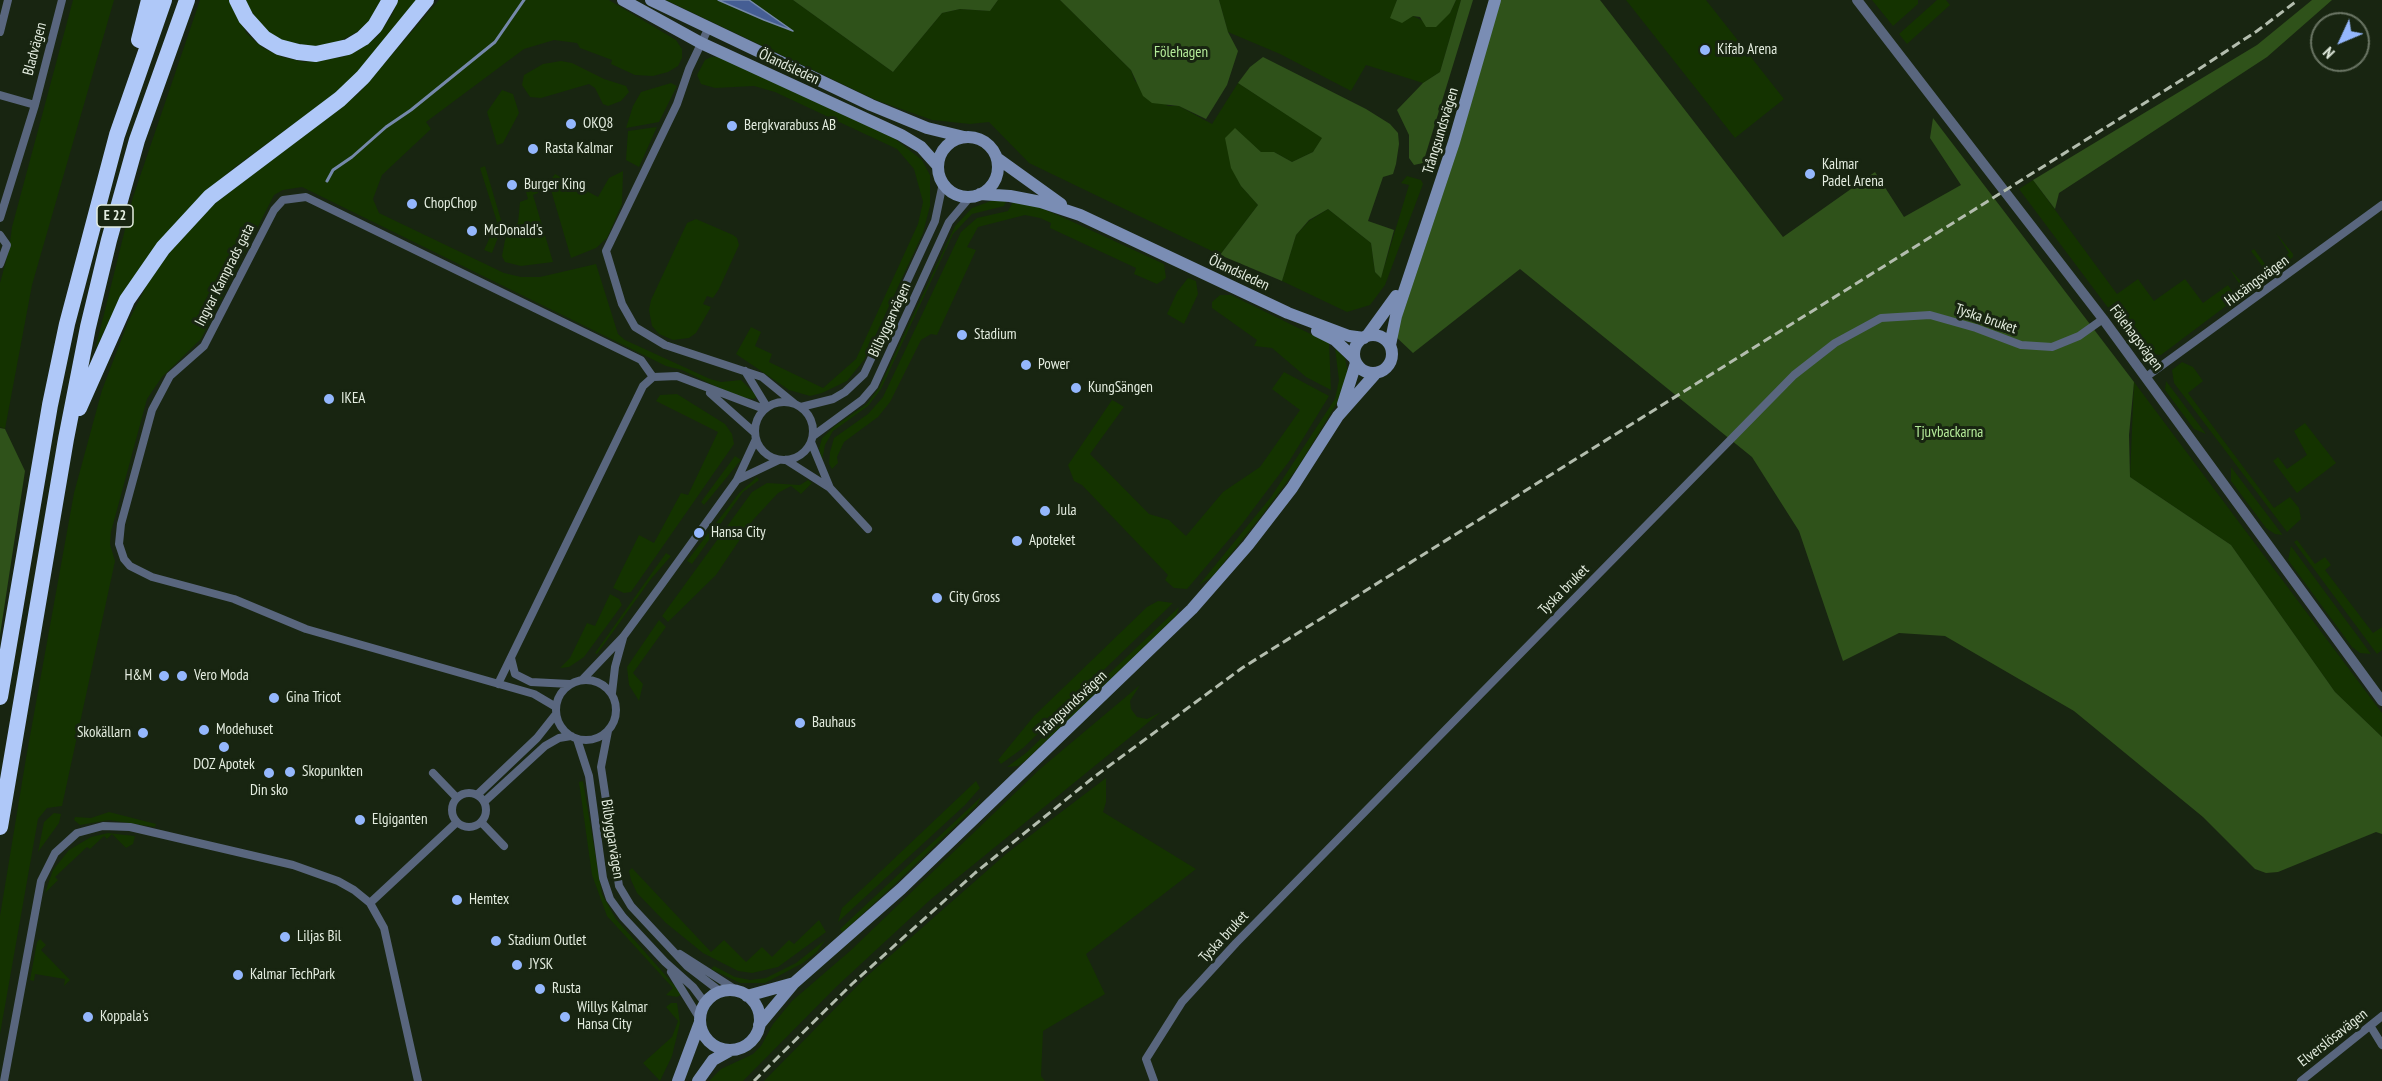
<!DOCTYPE html>
<html>
<head>
<meta charset="utf-8">
<style>
	body { margin:0 }
	#map { position:relative; width:2382px; height:1081px; overflow:hidden; background:#182511; font-family:"PT Sans Narrow",sans-serif }
	canvas { display:block }
	.north { position:absolute; left:2310px; top:12px; width:60px; height:60px; box-sizing:border-box; background:#182511; border:2px solid #6a7564; border-radius:50%; rotate:226deg; font-size:16px; font-weight:700; line-height:24px; text-align:center; color:#e4ede0 }
	.north::after { content:''; display:block; margin:auto; width:21px; height:27px; background:#94b7fd; clip-path:polygon(50% 0,100% 100%,50% 72%,0 100%) }
</style>
</head>
<body>
<div id="map">
<canvas width="2382" height="1081"></canvas>
<div class="north">N</div>
</div>
<script>
const c = document.querySelector('canvas').getContext('2d');
c.lineJoin = 'round';
function paint(path, color) { c.fillStyle = color; c.fill(path, 'evenodd'); }
const poly = rows => new Path2D(rows.map(r => 'M' + r).join(''));
function strokePath(path, color, width, dash) { c.strokeStyle = color; c.lineWidth = width; c.lineCap = dash ? 'butt' : 'round'; c.setLineDash(dash || []); c.stroke(path); }
function write(font, color, halo, rows, align = 'center') {
  c.font = font + ' "PT Sans Narrow",sans-serif'; c.lineWidth = 6; c.setLineDash([]); c.textBaseline = 'middle'; c.strokeStyle = halo; c.fillStyle = color; for (const [text, x, y, turn = 0] of rows) {
    c.save(); c.translate(x, y); c.rotate((+turn || 0) * Math.PI / 180); c.textAlign = isNaN(turn) ? turn : align; if (halo) c.strokeText(text, 0, 0); c.fillText(text, 0, 0); c.restore();
  }
}
const green = poly([
	[73,0,114,0,32,285,5,429,0,427,0,283,9,250,12,227],
	[200,0,229,0,247,34,263,48,282,57,304,62,343,57,365,45,377,37,392,15,398,0,418,0,367,64,341,89,235,167,204,193,120,299,95,350,133,197],
	[245,0,381,0,369,21,357,32,332,45,316,47,284,41,270,33,257,21],
	[439,0,609,0,676,40,682,49,682,58,678,66,668,72,653,76,635,75,611,64,612,60,580,48,577,43,554,40,524,49,426,122,431,129,382,175,373,199,379,213,504,273,521,277,540,277,596,264,618,334,625,340,710,379,721,382,741,380,757,396,754,399,738,397,682,370,666,366,302,187,283,190,274,195,201,339,162,377,147,399,111,532,110,544,115,561,62,806,47,808,38,819,0,1034,0,916,26,758,74,493,102,390,128,322,149,281,172,249,214,204,358,94],
	[666,0,793,0,893,72,942,13,960,9,990,11,998,0,1060,0,1131,70,1135,81,1168,106,1179,106,1212,124,1238,83,1323,138,1313,152,1292,162,1274,152,1261,152,1235,129,1241,186,1258,205,1220,255,1029,163,989,122,970,124,932,120,876,100],
	[1219,0,1397,0,1391,18,1413,16,1423,21,1450,13,1456,0,1461,0,1440,72,1423,83,1366,65,1351,91,1280,54,1228,32],
	[1626,0,1706,0,1784,99,1735,138],
	[1872,0,1918,0,1918,4,1893,26],
	[1937,0,1946,0,1950,5,1907,44,1899,34],
	[711,57,719,57,894,138,922,160,930,175,930,206,923,233,864,360,847,381,822,393,810,396,789,390,736,354,751,327,761,332,755,346,772,354,769,362,823,388,856,359,918,224,923,202,914,169,897,149,775,92,754,86,715,88,701,84,697,75,705,60],
	[561,61,572,63,604,79,626,86,629,92,621,101,608,106,603,104,595,88,589,84,541,98,530,97,522,85,524,75,543,64],
	[671,83,677,86,659,122,626,128,633,106,641,92],
	[502,90,513,94,519,113,503,143,497,145,487,112],
	[657,127,639,167,626,160,628,131],
	[485,166,501,220,500,232,492,253,484,250,497,222,480,168],
	[623,171,622,204,607,238,596,248,571,258,551,190,543,192,542,187,548,184,555,174,598,197,609,178],
	[1407,176,1421,180,1423,184,1385,285,1370,305,1347,312,1282,281,1296,235,1309,221,1328,209,1371,243,1375,272,1381,277,1409,185,1401,183],
	[2033,180,2117,294,2138,279,2154,301,2185,279,2203,303,2228,285,2235,296,2234,300,2161,355,2152,354,2112,313,2019,189],
	[537,189,538,193,533,195,553,262,521,266,505,262,502,256,505,240,512,227,518,223,520,202,528,199,526,192],
	[996,199,1007,199,1004,206,972,214,953,234,881,389,868,406,833,431,825,445,822,461,819,449,822,438,836,425,867,404,879,388,955,226,972,208],
	[1014,200,1034,205,1071,221,1164,264,1166,278,1157,284,1134,274,1136,268,1050,228,1051,223,1040,218,1025,215,978,227,967,247,976,250,937,335,931,334,921,340,890,402,878,417,844,442,837,457,838,463,832,469,829,464,830,452,834,438,868,414,883,397,961,232,977,218,1008,211],
	[696,219,733,235,737,238,739,245,719,289,713,298,707,296,703,304,711,307,696,333,689,338,673,340,659,334,652,326,649,310,651,300,687,223],
	[2276,233,2293,254,2293,257,2247,291,2244,291,2229,268,2245,286,2265,270,2251,251,2254,249,2268,268,2289,253],
	[1188,278,1196,281,1198,294,1184,324,1167,314,1177,292],
	[1220,295,1231,295,1329,343,1331,390,1306,377,1272,348,1254,346,1257,340,1212,308,1212,302],
	[1335,348,1345,358,1348,373,1340,398,1298,467,1263,514,1213,576,1199,585,1271,497,1335,399,1339,380],
	[2182,362,2193,367,2203,381,2188,393,2274,508,2290,497,2299,508,2301,519,2287,532,2174,383,2172,370],
	[1284,372,1329,396,1290,460,1242,524,1187,589,1174,588,1165,580,1168,575,1082,485,1074,481,1068,465,1112,400,1116,402,1124,407,1090,454,1149,514,1169,520,1186,536,1223,492,1260,467,1300,410,1272,389],
	[2166,381,2206,434,2194,429,2165,390],
	[2134,382,2382,713,2382,737,2335,692,2231,545,2130,477],
	[677,394,725,424,732,434,734,444,631,592,624,593,613,588,639,535,654,543,681,493,688,495,718,432,656,401,660,395],
	[2305,423,2336,463,2297,493,2273,461,2278,457,2287,469,2307,455,2294,431],
	[735,456,741,460,704,505,701,502],
	[2231,467,2282,534,2282,535,2275,534,2266,528,2231,481],
	[757,477,759,480,743,492,692,564,687,561,739,493],
	[808,480,812,483,801,494,791,486,778,493,753,520,716,575,668,622,662,616,752,492,767,483,800,485],
	[2297,540,2315,564,2325,557,2331,565,2325,570,2373,633,2382,627,2382,650,2377,654,2294,542],
	[2291,546,2371,654,2360,653,2352,647,2288,560],
	[666,553,671,556,651,579,597,654,595,653],
	[610,594,619,599,622,605,584,657,569,667,560,668,570,658,587,623,595,626],
	[1158,601,1173,603,1023,748,1001,764,998,760,1034,716,1147,607],
	[1179,607,1176,616,1025,761,1018,766,1007,767,1026,753],
	[659,620,666,627,633,673,643,684,639,701,629,685,627,667],
	[1140,685,1130,701,1131,709,1137,717,1147,719,1161,712,930,900,836,987,743,1081,709,1081,721,1069,753,1054,761,1046,773,1024,792,1001,850,951,1040,769],
	[1106,778,1106,802,1103,812,1196,869,1086,954,1105,994,1043,1031,1041,1076,1045,1081,764,1081,866,977,1006,854],
	[583,781,602,894,616,919,682,994,677,997,666,995,673,988,607,916,592,875,579,782],
	[976,781,980,788,965,805,838,922,842,908],
	[981,797,977,805,892,887,843,932,841,931,840,929],
	[109,812,156,824,155,827,109,820,80,825,74,820,75,817,91,818],
	[54,813,61,814,59,823,38,852,44,822],
	[108,833,135,836,133,844,126,848,112,834,107,839,104,836,90,849,87,847,55,877,58,880,45,893,53,870,69,850,91,837],
	[632,868,711,952,724,940,746,962,762,947,772,957,789,940,794,944,819,920,826,932,778,967,752,973,738,971,703,953,666,923,637,893,631,880,629,871],
	[40,939,46,945,41,950,70,980,64,986,65,979,35,974,34,981,30,980,37,942],
	[825,940,817,952,803,963,765,983,740,983,711,969,714,966,735,977,750,980,766,978,796,963],
	[671,1003,677,1003,680,1023,672,1056,660,1081,643,1063,672,1037,678,1021,666,1007]
]);
const forest = poly([
	[793,0,998,0,990,11,960,9,942,13,893,72],
	[1060,0,1219,0,1228,32,1238,51,1227,85,1206,119,1179,106,1152,103,1143,96,1131,70],
	[1397,0,1456,0,1450,13,1436,27,1426,27,1420,17,1413,16,1402,23,1390,18],
	[1461,0,1473,0,1423,163,1414,165,1409,158,1409,135,1397,110,1423,83,1440,72],
	[1495,0,1600,0,1783,237,1875,172,1904,217,1961,185,1930,138,1933,118,2134,382,2129,435,2130,477,2231,545,2335,692,2382,737,2382,834,2376,832,2278,872,2266,873,2255,869,2203,817,2074,711,1945,636,1899,633,1843,661,1799,531,1752,457,1520,269,1413,353,1394,335],
	[2312,0,2332,0,2267,57,2059,193,2055,209,2033,180,2257,45],
	[1263,57,1366,109,1390,124,1398,133,1399,144,1396,164,1393,174,1383,177,1368,221,1394,230,1381,278,1375,272,1371,243,1328,209,1309,220,1296,235,1282,281,1220,255,1258,205,1241,186,1231,168,1225,138,1235,128,1261,152,1274,152,1292,162,1313,152,1322,138,1238,83,1250,67],
	[0,428,5,429,25,471,0,635]
]);
const water = poly([
	[718,0,749,0,793,31,764,20,718,0]
]);
const stream = poly([
	[327,181,333,170,352,157,386,127,411,110,495,42,524,0]
]);
const minor = poly([
	[709,27,689,69,677,104,606,251,622,304,635,327,665,345,762,377,795,404],
	[0,32,8,0],
	[0,95,35,105],
	[0,218,35,105,62,0],
	[0,235,7,245,0,264],
	[745,371,767,407],
	[653,377,677,376,764,409],
	[2146,377,2382,205],
	[710,393,755,433],
	'755 431a29 29 0 1 1 58 0a29 29 0 1 1-58 0Z',
	[801,407,833,399,845,392,864,374,935,221,943,183],
	[813,436,862,400,874,386,949,222,970,197],
	[811,442,830,488],
	[786,460,830,488,868,529],
	[737,480,779,460],
	[511,658,515,674,531,682,570,684],
	'556 710a30 30 0 1 1 60 0a30 30 0 1 1-60 0Z',
	[582,680,623,637,662,584,737,480,756,439],
	[498,684,643,386,653,377],
	[612,693,615,667,623,638],
	[556,707,534,694,306,629,234,599,152,577,130,566,124,559,119,544,121,524,152,410,170,376,204,346,274,210,283,200,306,197,641,360,653,377],
	[608,731,601,767,619,886,631,906,687,966,721,992],
	[577,739,589,776,603,878,610,899,623,917,665,962,693,987,705,1003],
	[433,773,457,798],
	'452 810a17 17 0 1 1 34 0a17 17 0 1 1-34 0Z',
	[477,795,537,738,556,714],
	[484,802,545,746,559,738,571,736],
	[481,822,504,846],
	[370,903,457,822],
	[680,954,741,993],
	[671,972,700,1019],
	[2371,1027,2382,1045],
	[4,1081,41,881,55,853,77,833,103,826,130,827,293,865,338,881,354,890,370,903,384,928,418,1081],
	[1154,1081,1146,1059,1182,1002,1236,943,1794,375,1835,343,1881,318,1930,315,1976,328,2021,345,2052,347,2079,336,2103,319],
	[2301,1081,2382,1016]
]);
const tertiary = poly([
	[1857,0,2103,319,2382,701]
]);
const secondary = poly([
	[623,0,701,43,901,135,921,147,938,166],
	[651,0,871,105,927,128,964,137],
	'938 167a30 30 0 1 1 60 0a30 30 0 1 1-60 0Z',
	[997,158,1061,204],
	[980,194,1010,196,1041,202,1080,215,1288,313,1349,336,1364,338],
	[1317,331,1335,340,1354,358],
	'1354 354a19 19 0 1 1 38 0a19 19 0 1 1-38 0Z',
	[1367,336,1396,296],
	[1390,345,1396,316,1454,142,1495,0],
	[1343,404,1356,363],
	'700 1020a30 30 0 1 1 60 0a30 30 0 1 1-60 0Z',
	[747,996,794,983],
	[759,1025,794,983,901,889,1192,609,1248,545,1292,488,1338,416,1376,373],
	[678,1081,700,1022],
	[698,1081,713,1060,731,1050]
]);
const motorway = poly([
	[237,0,246,18,264,38,279,47,298,52,316,54,348,47,363,38,375,26,390,0],
	[139,40,149,0],
	[79,408,127,300,163,248,210,197,340,99,363,77,426,0],
	[0,697,50,405,67,324,117,135,164,0],
	[0,827,66,439,88,327,109,240,137,140,187,0]
]);
const rail = poly([
	[754,1081,852,984,975,873,1094,777,1242,668,2199,69,2257,31,2298,0]
]);
const markers = [
	[1705,50,6,"#94b7fd"],
	[571,124,6,"#94b7fd"],
	[732,126,6,"#94b7fd"],
	[533,149,6,"#94b7fd"],
	[1810,174,6,"#94b7fd"],
	[512,185,6,"#94b7fd"],
	[412,204,6,"#94b7fd"],
	[472,231,6,"#94b7fd"],
	[962,335,6,"#94b7fd"],
	[1026,365,6,"#94b7fd"],
	[1076,388,6,"#94b7fd"],
	[329,399,6,"#94b7fd"],
	[1045,511,6,"#94b7fd"],
	[699,533,6,"#94b7fd"],
	[1017,541,6,"#94b7fd"],
	[937,598,6,"#94b7fd"],
	[164,676,6,"#94b7fd"],
	[182,676,6,"#94b7fd"],
	[274,698,6,"#94b7fd"],
	[800,723,6,"#94b7fd"],
	[204,730,6,"#94b7fd"],
	[143,733,6,"#94b7fd"],
	[224,747,6,"#94b7fd"],
	[290,772,6,"#94b7fd"],
	[269,773,6,"#94b7fd"],
	[360,820,6,"#94b7fd"],
	[457,900,6,"#94b7fd"],
	[285,937,6,"#94b7fd"],
	[496,941,6,"#94b7fd"],
	[517,965,6,"#94b7fd"],
	[238,975,6,"#94b7fd"],
	[540,989,6,"#94b7fd"],
	[88,1017,6,"#94b7fd"],
	[565,1017,6,"#94b7fd"]
];
const shields = [
	[115,216,36]
];
const shieldNames = [
	["E 22",115,216]
];
const streetNames = [
	["Bladvägen",35,49,-75],
	["Ölandsleden",789,67,25],
	["Trångsundsvägen",1441,131,-73],
	["Ölandsleden",1239,273,25],
	["Ingvar Kamprads gata",225,275,-63],
	["Husängsvägen",2257,281,-36],
	["Tyska bruket",1986,319,19],
	["Bilbyggarvägen",890,320,-65],
	["Fölehagsvägen",2136,338,53],
	["Tyska bruket",1564,590,-45],
	["Trångsundsvägen",1072,704,-43],
	["Bilbyggarvägen",612,839,81],
	["Tyska bruket",1224,937,-47],
	["Elverslösavägen",2333,1038,-38]
];
const poiNames = [
	["Kifab Arena",1717,50],
	["OKQ8",583,124],
	["Bergkvarabuss AB",744,126],
	["Rasta Kalmar",545,149],
	["Kalmar",1822,165],
	["Padel Arena",1822,182],
	["Burger King",524,185],
	["ChopChop",424,204],
	["McDonald's",484,231],
	["Stadium",974,335],
	["Power",1038,365],
	["KungSängen",1088,388],
	["IKEA",341,399],
	["Jula",1057,511],
	["Hansa City",711,533],
	["Apoteket",1029,541],
	["City Gross",949,598],
	["H&M",152,676,"right"],
	["Vero Moda",194,676],
	["Gina Tricot",286,698],
	["Bauhaus",812,723],
	["Modehuset",216,730],
	["Skokällarn",131,733,"right"],
	["DOZ Apotek",224,765,"center"],
	["Skopunkten",302,772],
	["Din sko",269,791,"center"],
	["Elgiganten",372,820],
	["Hemtex",469,900],
	["Liljas Bil",297,937],
	["Stadium Outlet",508,941],
	["JYSK",529,965],
	["Kalmar TechPark",250,975],
	["Rusta",552,989],
	["Willys Kalmar",577,1008],
	["Hansa City",577,1025],
	["Koppala's",100,1017]
];
const parkNames = [
	["Fölehagen",1181,53],
	["Tjuvbackarna",1949,433]
];
paint(green, '#143300');
paint(forest, '#2f521a');
paint(water, '#455e94');
strokePath(water, '#7589ab', 1.5);
strokePath(stream, '#7589ab', 3);
strokePath(minor, '#59667e', 8);
strokePath(tertiary, '#59667e', 10);
strokePath(secondary, '#7a8db4', 12);
strokePath(motorway, '#afc8f8', 16);
strokePath(rail, '#b3bdae', 3, [9, 4.5]);
for (const [x, y, r, color] of markers) { const dot = new Path2D(); dot.arc(x, y, r, 0, 2 * Math.PI); c.fillStyle = color; c.fill(dot); strokePath(dot, '#182511', 2); }
for (const [x, y, w] of shields) { const box = new Path2D(); box.roundRect(x - w / 2, y - 11, w, 22, 4.5); c.fillStyle = '#182511'; c.fill(box); strokePath(box, '#e4ede0', 1.5); }
write('bold 14px', '#e4ede0', null, shieldNames);
write('15px', '#e4ede0', '#182511', streetNames);
write('15px', '#e4ede0', '#182511', poiNames, 'left');
write('15px', '#b5ec9a', '#182511', parkNames);
</script>
</body>
</html>
